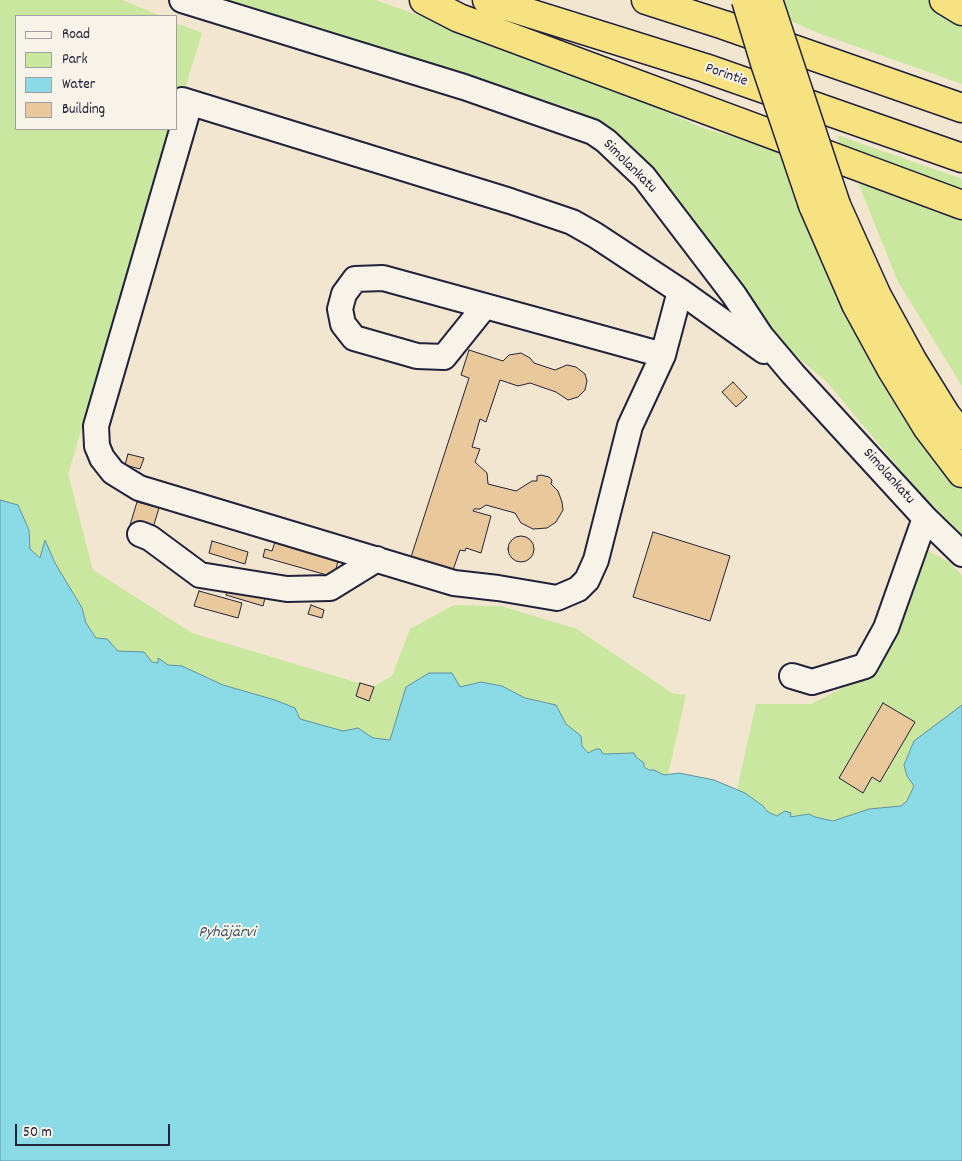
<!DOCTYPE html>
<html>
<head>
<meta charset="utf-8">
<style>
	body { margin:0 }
	#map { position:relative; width:962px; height:1161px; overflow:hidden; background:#f3e6d1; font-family:Dekko,sans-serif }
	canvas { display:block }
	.legend { position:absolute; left:15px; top:15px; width:162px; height:115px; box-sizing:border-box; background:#f7f3e8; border:1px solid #a29fa3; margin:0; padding:6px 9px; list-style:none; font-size:15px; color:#22223b }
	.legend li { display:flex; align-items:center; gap:10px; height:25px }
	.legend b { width:25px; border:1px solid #a29fa3 }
	.scale { position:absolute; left:15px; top:1124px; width:155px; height:22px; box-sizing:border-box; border:2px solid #22223b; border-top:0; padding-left:6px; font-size:15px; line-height:18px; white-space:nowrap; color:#22223b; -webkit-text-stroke:4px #f7f3e8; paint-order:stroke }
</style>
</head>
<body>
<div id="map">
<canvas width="962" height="1161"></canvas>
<ul class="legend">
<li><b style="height:6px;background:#f7f3e8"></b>Road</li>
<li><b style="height:14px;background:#c9e79f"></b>Park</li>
<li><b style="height:14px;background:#8bdbe7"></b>Water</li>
<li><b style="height:14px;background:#e9c99b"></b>Building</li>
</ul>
<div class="scale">50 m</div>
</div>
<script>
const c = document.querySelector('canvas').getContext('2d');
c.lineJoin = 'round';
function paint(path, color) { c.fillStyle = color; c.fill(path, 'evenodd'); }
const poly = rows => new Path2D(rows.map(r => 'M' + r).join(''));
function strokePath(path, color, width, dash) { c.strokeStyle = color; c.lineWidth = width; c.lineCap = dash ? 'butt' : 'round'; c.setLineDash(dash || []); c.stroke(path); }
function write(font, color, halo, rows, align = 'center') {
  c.font = font + ' Dekko,sans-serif'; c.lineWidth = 4; c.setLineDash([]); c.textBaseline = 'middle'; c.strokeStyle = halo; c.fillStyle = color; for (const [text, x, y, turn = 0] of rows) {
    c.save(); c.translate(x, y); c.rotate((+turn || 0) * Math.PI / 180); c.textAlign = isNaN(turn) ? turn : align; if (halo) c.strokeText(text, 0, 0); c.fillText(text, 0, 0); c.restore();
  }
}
const green = poly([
	[0,0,122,0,161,16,16,16,16,129,173,129,68,474,93,570,192,633,372,687,392,676,410,629,454,605,501,606,577,629,672,693,686,695,668,775,664,775,644,767,644,763,636,757,634,754,588,753,582,747,580,736,566,724,556,705,525,698,502,686,481,682,460,687,406,687,390,741,373,738,358,728,343,731,300,719,295,708,275,700,223,685,182,666,168,666,158,658,158,663,152,662,127,652,118,651,113,646,96,638,86,623,82,608,55,563,45,541,41,558,30,549,29,530,18,505,0,500],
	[219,0,376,0,567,68,705,129,781,150,962,482,962,534,917,490,827,382,768,333,645,162,573,109],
	[784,0,932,0,962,20,962,84,818,33,793,22,787,16],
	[176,23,202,33,176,119],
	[837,135,962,179,962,191,840,146],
	[857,180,962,218,962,386,898,282],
	[928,551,949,562,962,575,962,705,914,741,907,776,914,786,907,801,901,806,869,809,833,821,815,817,809,814,789,817,778,816,768,812,763,806,745,793,737,789,756,704,811,704,875,672,921,555]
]);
const water = poly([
	[0,500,18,505,29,530,30,549,40,558,45,540,55,563,82,608,86,623,96,638,107,639,118,651,144,652,152,662,158,663,158,658,168,665,182,666,223,685,275,700,295,708,300,719,343,731,358,728,373,738,390,740,406,687,429,673,452,673,460,687,481,682,502,686,525,698,556,705,566,724,581,736,582,746,588,753,596,749,600,749,603,754,634,753,636,757,644,763,644,767,649,770,654,770,664,775,679,773,714,780,745,793,763,806,768,812,777,816,785,811,791,813,790,817,809,814,815,817,833,821,869,809,901,806,907,801,914,786,907,776,904,765,914,741,962,705,962,1161,0,1161,0,500]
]);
const building = poly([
	[469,350,503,361,509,355,521,353,530,358,534,363,555,370,567,365,576,367,585,374,587,381,585,390,578,397,568,400,556,392,530,383,518,386,500,380,486,422,480,419,472,447,480,449,475,462,487,473,488,484,516,491,532,481,537,481,537,476,541,475,549,477,552,480,551,484,558,491,562,502,563,510,556,522,547,528,533,529,521,523,515,513,486,505,480,509,474,509,473,511,491,516,481,553,466,548,465,551,460,550,453,570,411,557,469,378,461,375,469,350],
	[733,382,747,397,736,407,722,392,733,382],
	[128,454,144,458,140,469,125,465,128,454],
	[137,502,159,508,152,531,130,525,137,502],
	[653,532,730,556,710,621,633,597,653,532],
	'508 549a13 13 0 1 1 26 0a13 13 0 1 1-26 0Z',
	[212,541,248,552,245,564,209,553,212,541],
	[275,542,338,561,334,577,263,557,265,549,272,551,275,542],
	[228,588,265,598,263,606,226,595,228,588],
	[199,591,242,603,238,618,194,606,199,591],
	[311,605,324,610,322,618,308,614,311,605],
	[360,683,374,687,369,701,356,696,360,683],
	[883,703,915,722,880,782,872,777,863,793,839,778,883,703]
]);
const minor = poly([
	[182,0,464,87,593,132,606,141,644,177,734,295,761,336,793,374,925,518,962,554],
	[182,100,510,201,572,222,595,235,680,291,764,351],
	[190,103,96,426,97,446,102,458,113,472,139,488,454,583,498,588,557,598,578,589,587,580,596,560,630,426,663,355,680,291],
	[485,306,444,357,417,356,354,338,343,324,340,309,344,294,355,279,383,278,485,306,663,355],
	[140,534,150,538,200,575,287,589,330,588,377,559],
	[792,676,812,682,865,666,886,628,925,518]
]);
const highway = poly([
	[424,0,459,18,962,205],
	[487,0,705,68,962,158],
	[646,0,724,25,962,108],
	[944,0,962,11],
	[813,205,856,304,892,370,927,427,962,473],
	[836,205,877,296,912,360,946,415,962,435]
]);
const highwayBridge = poly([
	[746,0,765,63,813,205],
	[768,0,836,205]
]);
const streetNames = [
	["Porintie",726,76,19],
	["Simolankatu",629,167,45],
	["Simolankatu",888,477,48]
];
const waterNames = [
	["Pyhäjärvi",227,934]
];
paint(green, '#c9e79f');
paint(water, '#8bdbe7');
strokePath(water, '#6191a2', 1);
paint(building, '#e9c99b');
strokePath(building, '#22223b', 1);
strokePath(minor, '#22223b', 28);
strokePath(highway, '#22223b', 31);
strokePath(minor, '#f7f3e8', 24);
strokePath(highway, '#f6e281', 28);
strokePath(highwayBridge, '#22223b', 31, []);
strokePath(highwayBridge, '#f6e281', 28);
write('15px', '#22223b', '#f7f3e8', streetNames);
write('italic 16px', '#3c5066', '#f7f3e8', waterNames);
</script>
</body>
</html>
